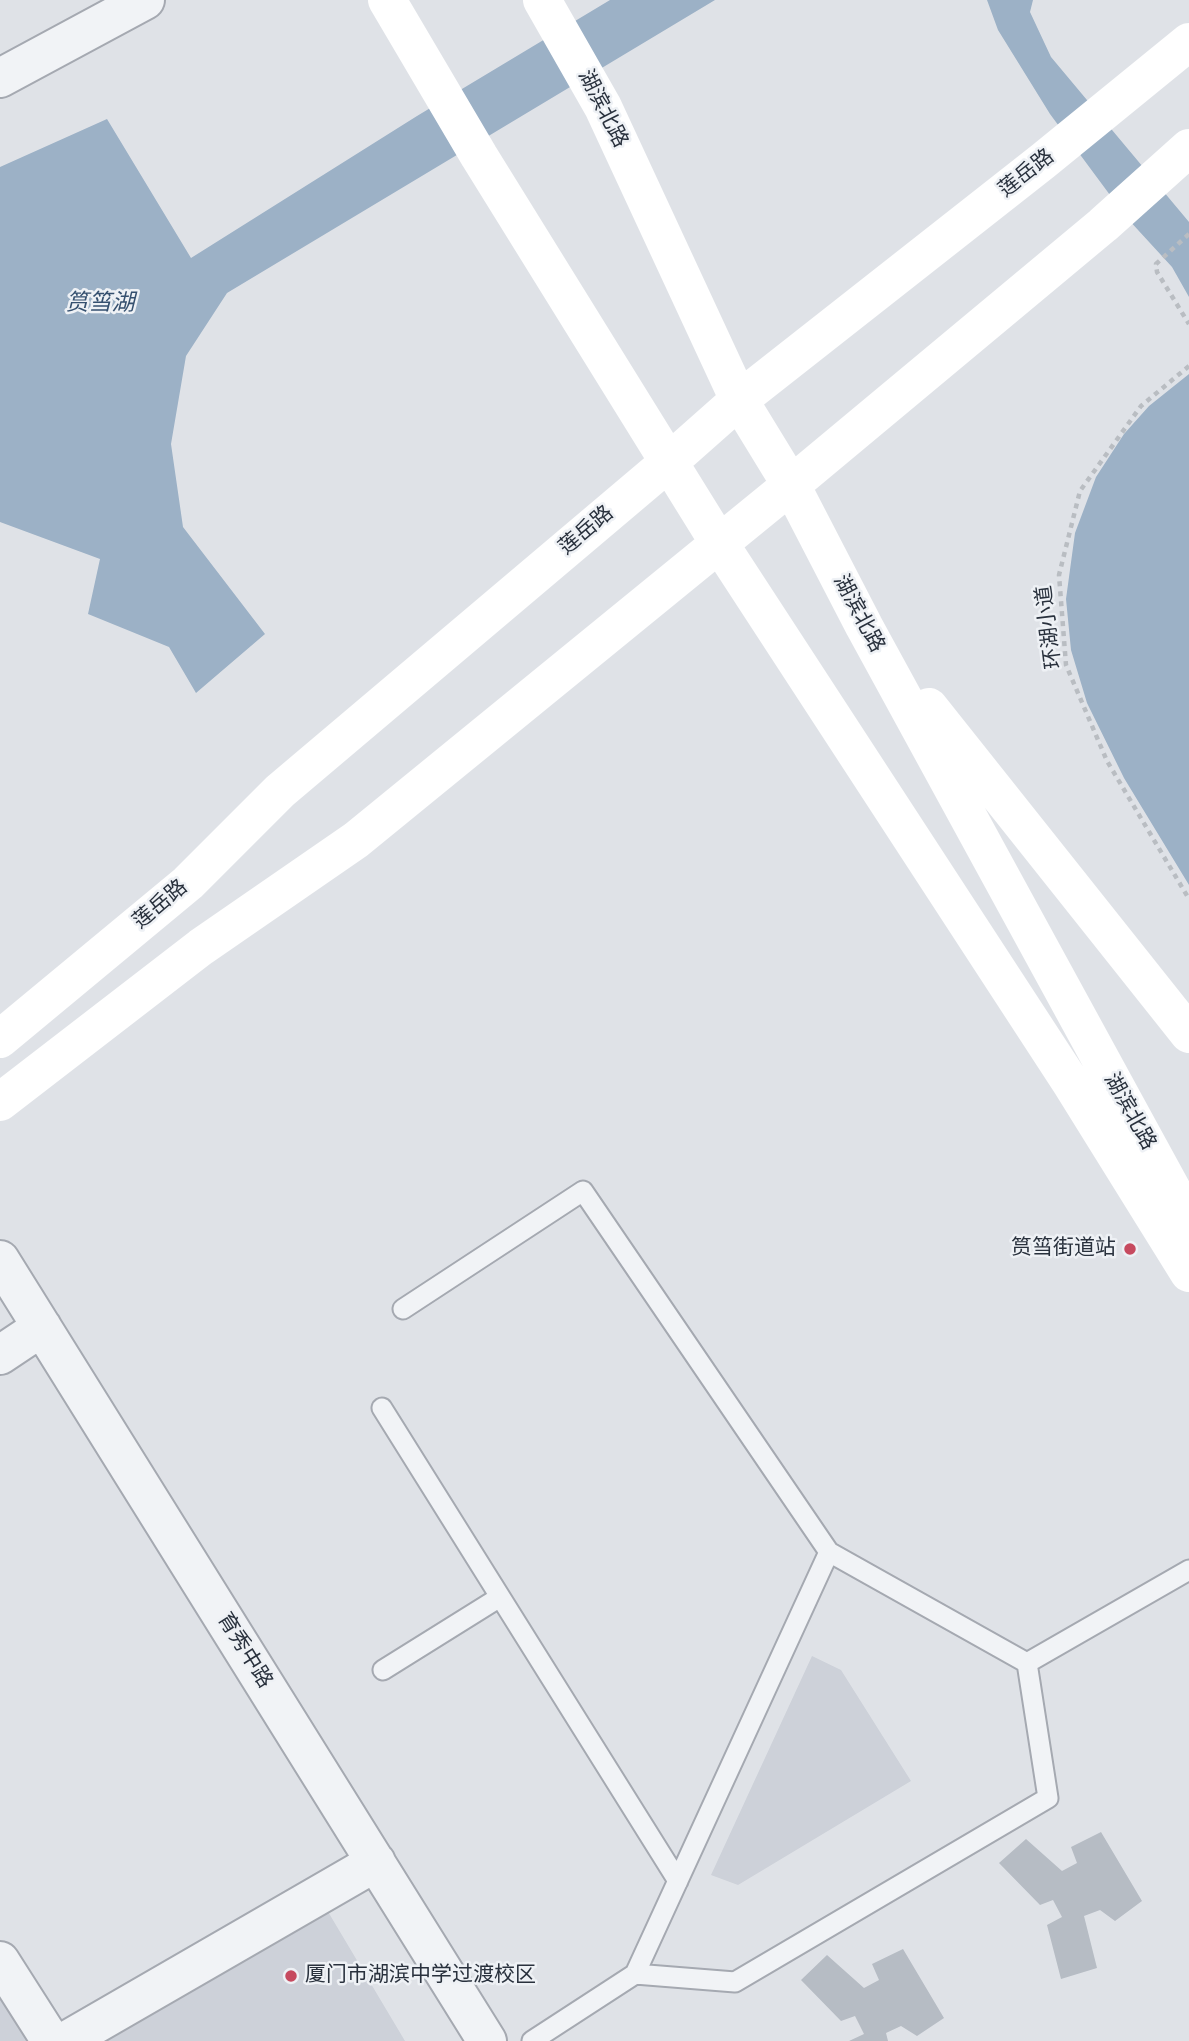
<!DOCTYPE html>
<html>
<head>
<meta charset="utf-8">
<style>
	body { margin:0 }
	canvas { display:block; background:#dfe2e7 }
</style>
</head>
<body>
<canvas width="1189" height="2041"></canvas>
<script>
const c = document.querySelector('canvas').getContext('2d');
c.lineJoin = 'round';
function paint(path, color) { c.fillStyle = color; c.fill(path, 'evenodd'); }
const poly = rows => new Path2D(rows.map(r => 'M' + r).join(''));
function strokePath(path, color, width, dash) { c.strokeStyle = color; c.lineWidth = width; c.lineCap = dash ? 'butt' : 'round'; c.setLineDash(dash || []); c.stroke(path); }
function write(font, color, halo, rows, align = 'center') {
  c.font = font + ' "Nunito Sans","Noto Sans SC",sans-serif'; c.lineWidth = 5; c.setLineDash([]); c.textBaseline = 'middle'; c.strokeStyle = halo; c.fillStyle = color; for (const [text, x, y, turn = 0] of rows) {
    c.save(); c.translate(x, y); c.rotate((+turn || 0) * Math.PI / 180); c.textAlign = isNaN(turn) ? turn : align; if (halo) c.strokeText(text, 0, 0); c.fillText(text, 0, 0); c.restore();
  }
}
const built = poly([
	[812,1656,841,1670,911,1781,738,1885,711,1875],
	[327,1910,405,2041,107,2041],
	[0,1986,35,2041,0,2041]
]);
const water = poly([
	[610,0,715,0,227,293,186,356,171,444,183,527,265,634,196,693,169,647,88,614,100,559,0,522,0,167,107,119,191,258,417,116],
	[987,0,1033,0,1030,12,1051,57,1189,222,1189,297,1172,267,1127,218,1050,114,998,30],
	[1189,374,1189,885,1124,778,1087,703,1071,650,1066,599,1075,533,1096,477,1124,434,1149,406]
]);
const building = poly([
	[1101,1832,1142,1901,1115,1921,1100,1910,1084,1916,1097,1968,1061,1979,1047,1925,1062,1917,1053,1900,1040,1905,999,1863,1026,1839,1062,1871,1077,1863,1071,1847],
	[903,1949,944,2018,917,2036,901,2026,886,2033,888,2041,849,2041,864,2034,855,2016,841,2021,801,1980,827,1955,864,1988,879,1980,872,1964]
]);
const path = poly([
	[1189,234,1156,264,1157,272,1189,324],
	[1189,366,1141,406,1080,491,1059,575,1066,665,1107,761,1189,899]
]);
const service = poly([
	[403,1309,583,1191,829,1552,1027,1663],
	[382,1408,678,1881],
	[383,1670,500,1597],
	[635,1974,829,1552],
	[532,2041,635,1974,735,1982,1048,1798,1027,1663,1189,1570]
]);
const minor = poly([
	[0,78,145,0],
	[0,1260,487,2041],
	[0,1355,42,1327],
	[0,1961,51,2041],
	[66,2041,376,1862]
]);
const secondary = poly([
	[387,0,479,156,719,543,1071,1083,1189,1273],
	[542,0,603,107,739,400,791,485,864,626,1189,1221],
	[929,707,1189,1034],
	[0,1039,188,883,280,791,669,462,739,400,1043,161,1189,42],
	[0,1102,201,947,356,840,791,485,1103,225,1189,148]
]);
const markers = [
	[1130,1249,7,"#c64a5f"],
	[291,1976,7,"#c64a5f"]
];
const streetNames = [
	["湖滨北路",602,109,63],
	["莲岳路",1027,174,-38],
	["莲岳路",587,531,-40],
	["湖滨北路",858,614,62],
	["环湖小道",1050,627,-97],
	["莲岳路",161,905,-40],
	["湖滨北路",1129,1112,61],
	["育秀中路",244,1651,58]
];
const poiNames = [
	["筼筜街道站",1116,1249],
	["厦门市湖滨中学过渡校区",305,1976,"left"]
];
const waterNames = [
	["筼筜湖",100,304]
];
paint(built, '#cdd1d9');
paint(water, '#9cb1c6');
paint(building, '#b6bcc4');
strokePath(service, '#a5a9b1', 23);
strokePath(minor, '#a5a9b1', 42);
strokePath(path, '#b9bdc2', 4.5, [5, 5]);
strokePath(service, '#f1f3f6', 19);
strokePath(minor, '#f1f3f6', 38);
strokePath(secondary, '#fff', 38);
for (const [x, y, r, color] of markers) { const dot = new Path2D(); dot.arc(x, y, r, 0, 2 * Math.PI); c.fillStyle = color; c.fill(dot); strokePath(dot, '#eef1f5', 2.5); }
write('21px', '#29313d', '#eef1f5', streetNames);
write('21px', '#29313d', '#eef1f5', poiNames, 'right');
write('italic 23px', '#35506f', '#eef1f5', waterNames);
</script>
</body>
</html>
